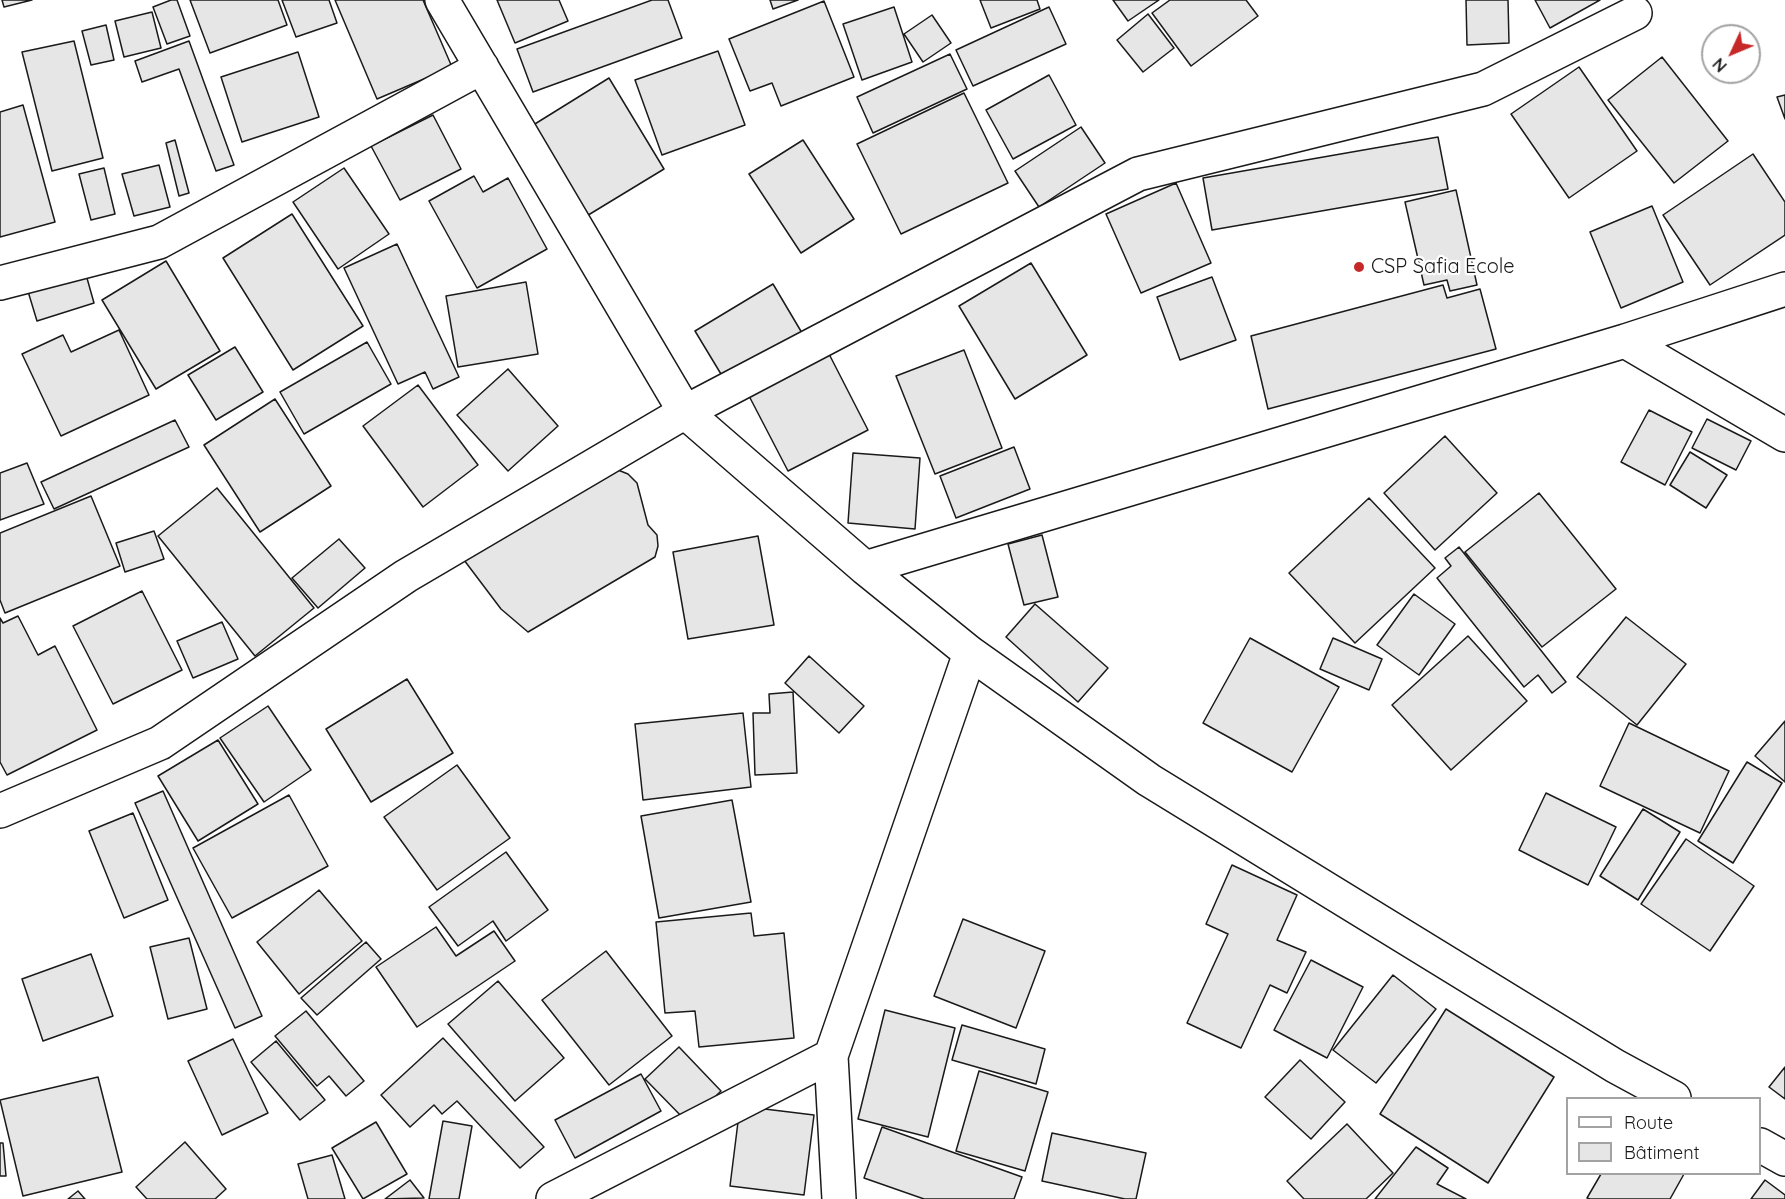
<!DOCTYPE html>
<html>
<head>
<meta charset="utf-8">
<style>
	body { margin:0 }
	#map { position:relative; width:1785px; height:1199px; overflow:hidden; background:#fff; font-family:Quicksand,sans-serif }
	canvas { display:block }
	.legend { position:absolute; left:1566px; top:1097px; width:195px; height:78px; box-sizing:border-box; background:#fff; border:2px solid #a3a3a3; margin:0; padding:8px 10px; list-style:none; font-size:18px; color:#1a1a1a }
	.legend li { display:flex; align-items:center; gap:12px; height:30px }
	.legend b { width:30px; border:2px solid #a3a3a3 }
	.north { position:absolute; left:1701px; top:24px; width:60px; height:60px; box-sizing:border-box; background:#fff; border:2px solid #a3a3a3; border-radius:50%; rotate:226deg; font-size:16px; font-weight:700; line-height:24px; text-align:center; color:#1a1a1a }
	.north::after { content:''; display:block; margin:auto; width:21px; height:27px; background:#c62828; clip-path:polygon(50% 0,100% 100%,50% 72%,0 100%) }
</style>
</head>
<body>
<div id="map">
<canvas width="1785" height="1199"></canvas>
<ul class="legend">
<li><b style="height:8px;background:#fff"></b>Route</li>
<li><b style="height:16px;background:#e6e6e6"></b>Bâtiment</li>
</ul>
<div class="north">N</div>
</div>
<script>
const c = document.querySelector('canvas').getContext('2d');
c.lineJoin = 'round';
function paint(path, color) { c.fillStyle = color; c.fill(path, 'evenodd'); }
const poly = rows => new Path2D(rows.map(r => 'M' + r).join(''));
function strokePath(path, color, width, dash) { c.strokeStyle = color; c.lineWidth = width; c.lineCap = dash ? 'butt' : 'round'; c.setLineDash(dash || []); c.stroke(path); }
function write(font, color, halo, rows, align = 'center') {
  c.font = font + ' Quicksand,sans-serif'; c.lineWidth = 4.5; c.setLineDash([]); c.textBaseline = 'middle'; c.strokeStyle = halo; c.fillStyle = color; for (const [text, x, y, turn = 0] of rows) {
    c.save(); c.translate(x, y); c.rotate((+turn || 0) * Math.PI / 180); c.textAlign = isNaN(turn) ? turn : align; if (halo) c.strokeText(text, 0, 0); c.fillText(text, 0, 0); c.restore();
  }
}
const building = poly([
	[2,0,32,0,4,7,2,0],
	[171,0,177,0,190,36,167,44,153,7,171,0],
	[190,0,278,0,287,25,210,53,190,0],
	[282,0,329,0,337,23,296,37,282,0],
	[335,0,423,0,452,67,377,99,335,0],
	[497,0,559,0,568,21,515,43,497,0],
	[652,0,668,0,682,38,533,92,517,49,652,0],
	[770,0,798,0,773,9,770,0],
	[980,0,1037,0,1040,9,991,28,980,0],
	[1113,0,1159,0,1128,21,1113,0],
	[1170,0,1246,0,1258,16,1191,66,1152,13,1170,0],
	[1466,0,1508,0,1509,43,1467,45,1466,0],
	[1535,0,1600,0,1550,28,1535,0],
	[824,1,854,77,781,106,772,83,750,91,729,39,824,1],
	[894,7,912,62,862,80,843,24,894,7],
	[1049,7,1066,44,973,86,956,50,1049,7],
	[152,12,161,48,124,57,115,21,152,12],
	[1148,14,1174,48,1143,72,1117,40,1148,14],
	[932,15,951,43,923,62,904,34,932,15],
	[106,25,114,60,91,65,82,31,106,25],
	[74,41,103,158,52,171,22,52,74,41],
	[189,41,234,165,216,171,179,69,142,82,135,61,189,41],
	[718,51,745,125,662,155,635,80,718,51],
	[298,52,319,117,242,142,221,77,298,52],
	[950,54,967,89,873,133,857,97,950,54],
	[1662,57,1728,141,1674,183,1608,100,1662,57],
	[1579,67,1637,151,1569,198,1511,114,1579,67],
	[1049,75,1076,125,1013,159,986,110,1049,75],
	[609,78,664,169,585,217,530,127,609,78],
	[964,93,1008,183,901,234,857,144,964,93],
	[1785,95,1785,119,1777,97,1785,95],
	[23,105,55,222,0,237,0,112,23,105],
	[433,115,461,169,400,200,371,146,433,115],
	[1081,127,1105,163,1039,207,1015,171,1081,127],
	[1438,137,1448,189,1212,230,1203,178,1438,137],
	[175,140,189,193,179,196,166,143,175,140],
	[803,140,854,219,801,253,749,174,803,140],
	[1753,154,1785,202,1785,235,1710,285,1663,215,1753,154],
	[159,165,170,207,134,216,122,174,159,165],
	[104,168,115,214,91,220,79,174,104,168],
	[344,168,389,234,338,269,293,202,344,168],
	[474,176,483,192,508,178,547,249,477,288,429,201,474,176],
	[1176,183,1211,263,1141,293,1106,214,1176,183],
	[1456,190,1477,285,1450,291,1447,280,1424,285,1405,202,1456,190],
	[1652,206,1683,282,1621,308,1590,232,1652,206],
	[292,214,363,326,293,370,223,258,292,214],
	[397,244,459,377,433,389,425,372,398,384,344,268,397,244],
	[166,261,220,351,156,389,102,300,166,261],
	[1031,263,1087,355,1015,399,959,306,1031,263],
	[85,271,94,303,37,321,27,288,85,271],
	[1212,277,1236,340,1180,360,1157,297,1212,277],
	[526,282,538,354,458,367,446,296,526,282],
	[773,284,805,338,727,384,695,331,773,284],
	[1443,285,1447,298,1480,289,1496,349,1268,409,1251,336,1443,285],
	[119,330,149,395,61,436,22,354,63,335,71,352,119,330],
	[367,342,391,384,304,434,280,392,367,342],
	[235,347,263,392,216,420,188,375,235,347],
	[964,350,1002,448,935,474,896,376,964,350],
	[828,352,868,430,788,471,748,394,828,352],
	[508,369,558,426,508,471,457,415,508,369],
	[418,385,478,465,423,507,363,426,418,385],
	[275,399,331,486,260,532,204,445,275,399],
	[1649,410,1692,432,1665,485,1621,462,1649,410],
	[1707,419,1751,441,1736,470,1692,448,1707,419],
	[175,420,189,447,54,509,41,482,175,420],
	[1445,436,1497,493,1435,550,1384,493,1445,436],
	[1014,447,1030,489,956,518,940,476,1014,447],
	[1690,452,1727,475,1706,508,1670,485,1690,452],
	[853,453,920,458,915,529,848,523,853,453],
	[27,463,44,504,0,520,0,473,27,463],
	[613,468,628,474,637,483,648,525,657,535,658,546,655,557,528,632,501,609,461,556,613,468],
	[217,488,314,608,255,656,158,536,217,488],
	[1539,493,1616,589,1542,647,1465,552,1539,493],
	[91,496,120,566,5,613,0,600,0,533,91,496],
	[1369,498,1435,568,1355,643,1289,573,1369,498],
	[154,531,164,559,125,572,116,543,154,531],
	[1042,535,1058,597,1024,605,1008,544,1042,535],
	[758,536,774,625,688,639,673,552,758,536],
	[339,539,365,568,318,608,292,578,339,539],
	[1459,547,1566,682,1552,693,1538,675,1524,687,1437,578,1451,566,1445,558,1459,547],
	[142,591,182,670,113,704,73,626,142,591],
	[1414,594,1455,624,1419,675,1377,645,1414,594],
	[1035,604,1108,668,1078,702,1006,637,1035,604],
	[18,616,38,655,55,646,97,730,7,775,0,762,0,618,3,623,18,616],
	[1626,617,1686,664,1637,725,1577,677,1626,617],
	[222,622,238,659,193,678,177,641,222,622],
	[1468,636,1527,701,1451,770,1392,705,1468,636],
	[1250,638,1339,687,1292,772,1203,723,1250,638],
	[1333,638,1382,659,1369,690,1320,669,1333,638],
	[809,656,864,706,839,733,785,683,809,656],
	[407,679,453,753,371,802,326,729,407,679],
	[793,692,797,773,755,775,753,713,770,713,769,694,793,692],
	[268,706,311,770,264,802,220,738,268,706],
	[743,713,751,787,643,800,635,724,743,713],
	[1785,721,1785,782,1755,756,1785,721],
	[1629,723,1729,771,1700,833,1600,786,1629,723],
	[218,740,258,804,198,841,158,776,218,740],
	[1747,762,1782,783,1733,863,1698,841,1747,762],
	[457,765,510,838,437,890,384,817,457,765],
	[163,791,262,1016,235,1028,135,803,163,791],
	[1546,793,1616,827,1588,885,1519,850,1546,793],
	[289,795,328,866,232,918,193,848,289,795],
	[732,800,751,902,659,918,641,816,732,800],
	[1643,809,1680,832,1638,900,1600,876,1643,809],
	[133,813,168,900,124,918,89,831,133,813],
	[1686,839,1754,886,1710,951,1641,904,1686,839],
	[506,852,548,910,506,941,493,921,458,946,429,907,506,852],
	[1232,865,1297,895,1277,940,1306,952,1287,993,1270,985,1241,1048,1187,1023,1228,934,1206,924,1232,865],
	[319,890,362,941,299,994,257,942,319,890],
	[751,913,754,936,784,933,794,1038,699,1047,695,1011,665,1013,656,922,751,913],
	[963,919,1045,951,1016,1028,934,996,963,919],
	[436,927,456,956,494,931,515,961,417,1027,376,967,436,927],
	[189,938,207,1009,168,1019,150,947,189,938],
	[366,942,381,959,317,1015,301,998,366,942],
	[606,951,672,1036,609,1085,542,1000,606,951],
	[91,954,113,1016,43,1041,22,979,91,954],
	[1311,960,1363,987,1327,1058,1274,1030,1311,960],
	[1393,975,1436,1009,1376,1083,1333,1050,1393,975],
	[498,981,564,1058,515,1101,448,1024,498,981],
	[1446,1009,1554,1077,1488,1183,1380,1114,1446,1009],
	[885,1010,955,1028,928,1137,858,1119,885,1010],
	[306,1011,364,1081,346,1096,329,1076,317,1086,275,1036,306,1011],
	[962,1025,1045,1049,1036,1084,952,1060,962,1025],
	[443,1038,544,1147,520,1168,457,1101,442,1114,434,1105,410,1127,381,1095,443,1038],
	[233,1039,268,1113,222,1135,188,1061,233,1039],
	[276,1041,325,1100,300,1120,251,1062,276,1041],
	[679,1047,721,1091,688,1123,645,1079,679,1047],
	[1300,1060,1345,1102,1311,1139,1265,1097,1300,1060],
	[1785,1067,1785,1099,1769,1087,1785,1067],
	[979,1071,1048,1092,1025,1171,956,1151,979,1071],
	[641,1074,661,1111,575,1158,555,1120,641,1074],
	[98,1077,122,1172,23,1196,0,1100,98,1077],
	[740,1106,814,1115,804,1195,730,1186,740,1106],
	[443,1121,472,1126,459,1199,429,1199,443,1121],
	[376,1122,407,1174,363,1199,332,1148,376,1122],
	[1347,1124,1393,1173,1366,1199,1304,1199,1287,1181,1347,1124],
	[882,1127,1022,1177,1014,1199,924,1199,864,1178,882,1127],
	[1052,1133,1146,1153,1136,1199,1125,1199,1042,1181,1052,1133],
	[185,1142,226,1189,215,1199,147,1199,136,1187,185,1142],
	[0,1143,3,1143,6,1176,0,1176,0,1143],
	[1416,1147,1448,1168,1437,1184,1466,1199,1375,1199,1416,1147],
	[332,1155,345,1199,308,1199,298,1164,332,1155],
	[1601,1174,1684,1174,1670,1199,1590,1199,1587,1198,1601,1174],
	[410,1180,424,1198,385,1199,410,1180],
	[1765,1180,1785,1195,1785,1199,1751,1199,1765,1180],
	[78,1191,85,1199,68,1199,78,1191]
]);
const minor = poly([
	[442,0,685,412,865,568,970,653,1149,780,1615,1066,1674,1098],
	[0,283,159,242,482,67],
	[1625,341,1785,435],
	[865,568,1625,341,1785,289],
	[0,811,160,743,406,576,685,412,1138,174,1483,89,1635,13],
	[1760,1145,1785,1159],
	[553,1199,831,1056],
	[839,1199,831,1056,970,653]
]);
const markers = [
	[1359,267,6,"#c62828"]
];
const poiNames = [
	["CSP Safia Ecole",1371,267]
];
paint(building, '#e6e6e6');
strokePath(building, '#1a1a1a', 1.5);
strokePath(minor, '#1a1a1a', 36);
strokePath(minor, '#fff', 33);
for (const [x, y, r, color] of markers) { const dot = new Path2D(); dot.arc(x, y, r, 0, 2 * Math.PI); c.fillStyle = color; c.fill(dot); strokePath(dot, '#fff', 2); }
write('20px', '#1a1a1a', '#fff', poiNames, 'left');
</script>
</body>
</html>
